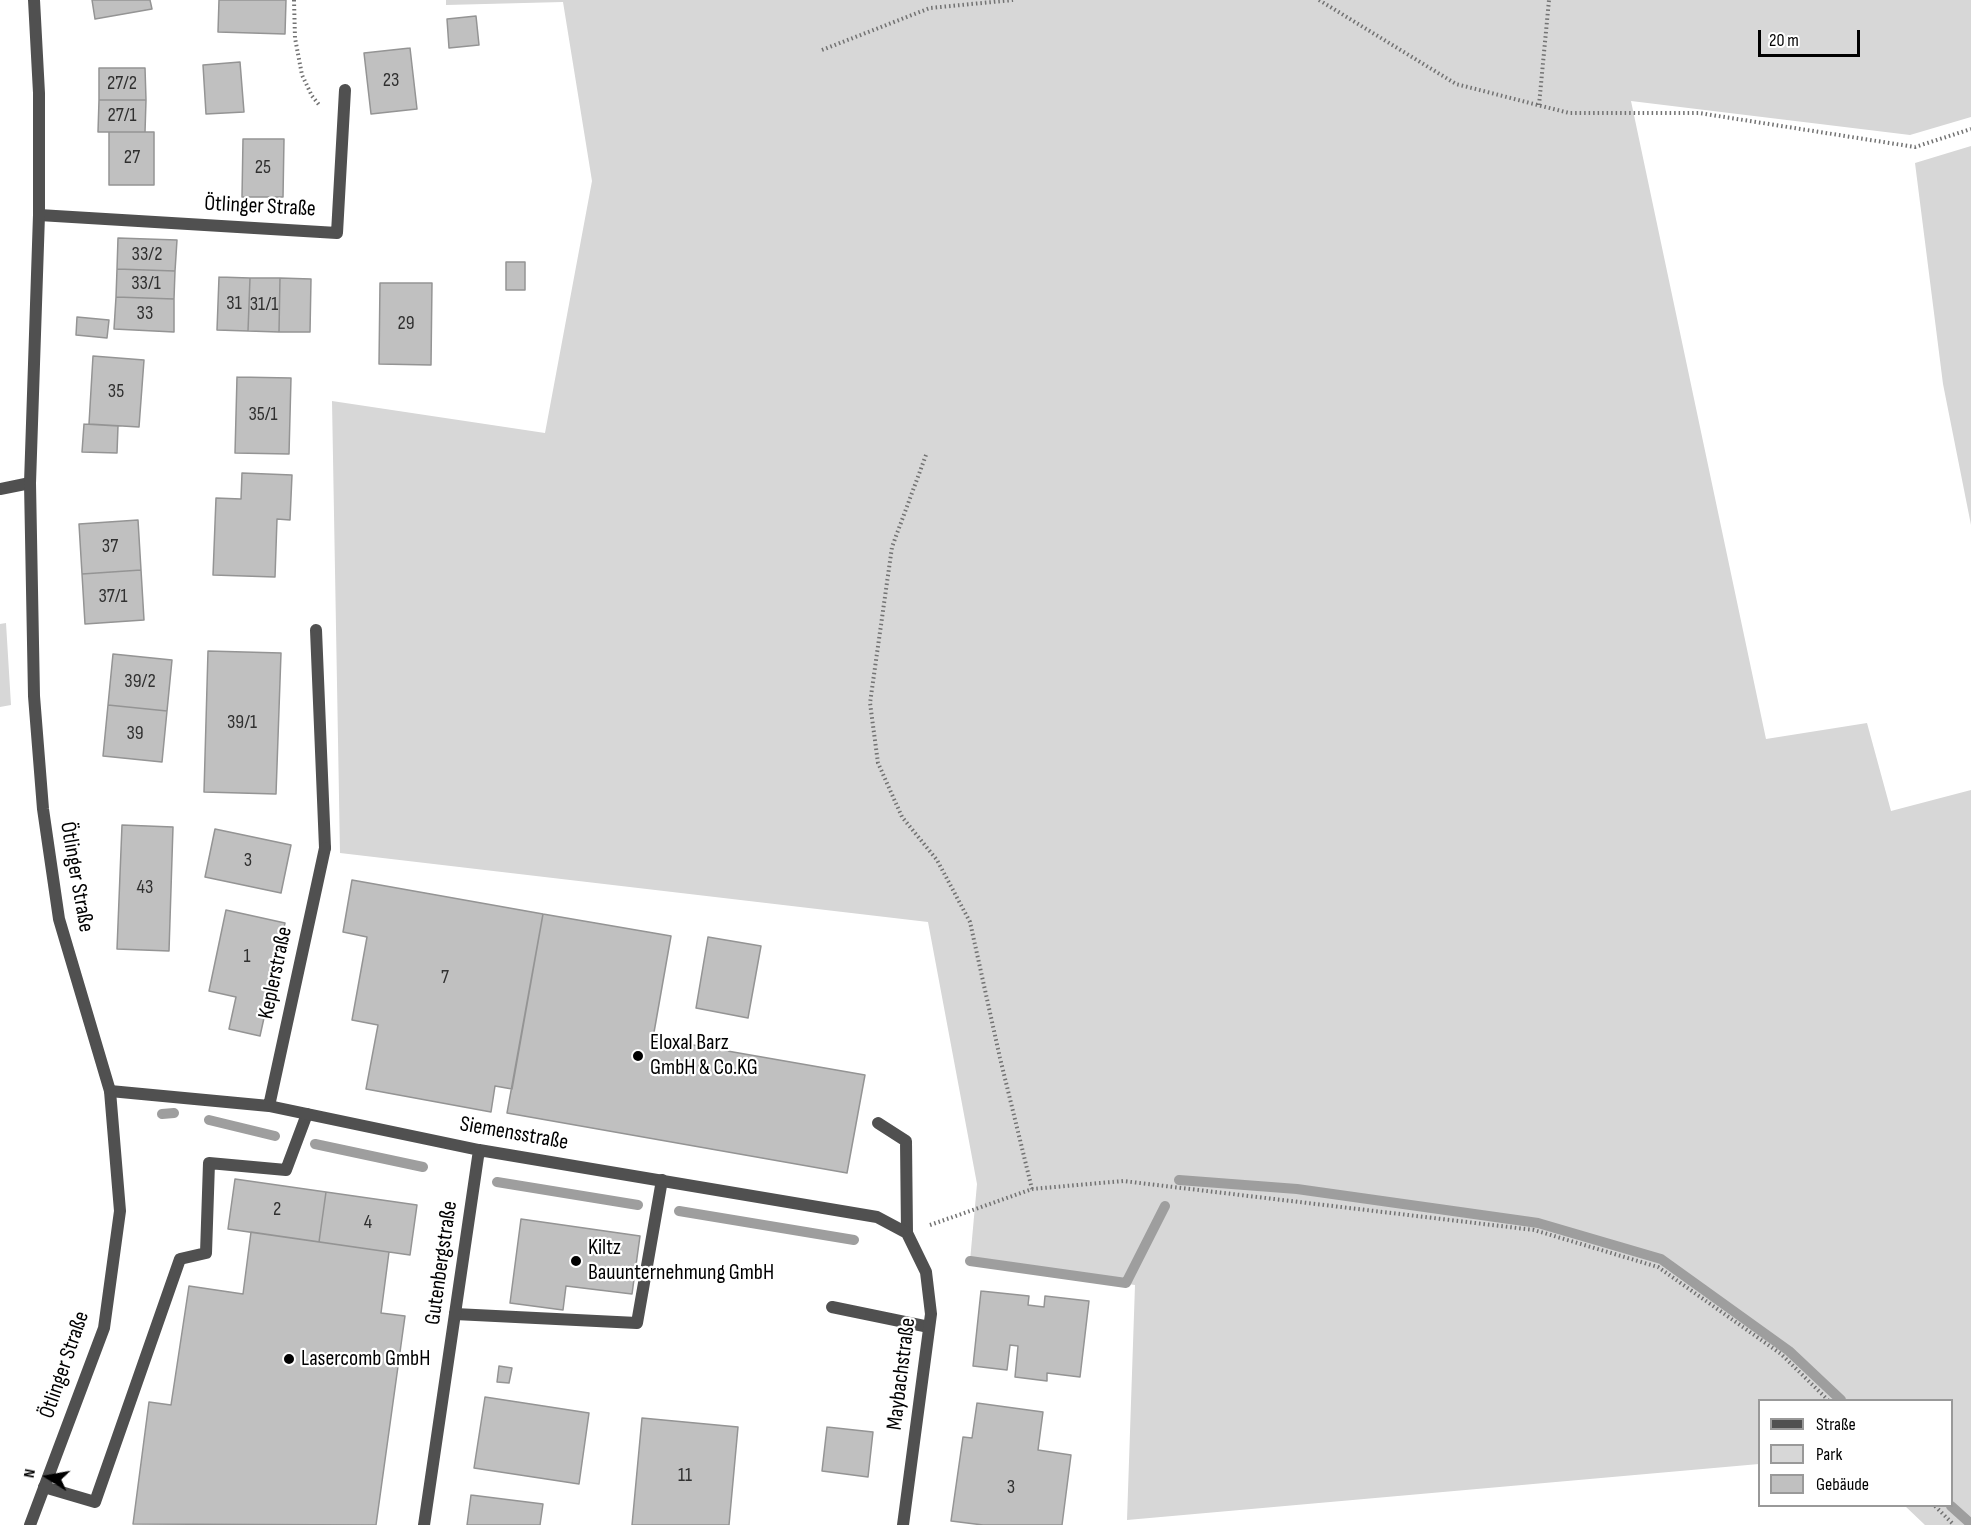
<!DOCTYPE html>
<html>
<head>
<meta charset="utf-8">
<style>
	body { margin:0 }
	#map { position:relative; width:1971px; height:1525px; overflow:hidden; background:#fff; font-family:"Sofia Sans Condensed",sans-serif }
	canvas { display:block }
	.legend { position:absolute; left:1758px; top:1399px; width:195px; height:108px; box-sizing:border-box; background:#fff; border:2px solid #999; margin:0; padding:8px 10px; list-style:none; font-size:18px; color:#000 }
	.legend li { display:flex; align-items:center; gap:12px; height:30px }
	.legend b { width:30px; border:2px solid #999 }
	.north { position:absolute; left:18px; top:1447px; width:60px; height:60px; -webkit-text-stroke:4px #fff; paint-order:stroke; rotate:281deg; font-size:16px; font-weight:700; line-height:24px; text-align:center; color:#000 }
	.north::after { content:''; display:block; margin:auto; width:21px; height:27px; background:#000; clip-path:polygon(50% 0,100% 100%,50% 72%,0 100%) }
	.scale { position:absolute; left:1758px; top:30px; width:102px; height:27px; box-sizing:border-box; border:3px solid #000; border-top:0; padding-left:8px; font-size:18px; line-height:21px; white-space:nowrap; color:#000; -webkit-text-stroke:4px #fff; paint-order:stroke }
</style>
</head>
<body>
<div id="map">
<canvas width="1971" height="1525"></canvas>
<ul class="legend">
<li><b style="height:8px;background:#505050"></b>Straße</li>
<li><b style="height:16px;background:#d7d7d7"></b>Park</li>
<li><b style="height:16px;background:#c0c0c0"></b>Gebäude</li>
</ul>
<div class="north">N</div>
<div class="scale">20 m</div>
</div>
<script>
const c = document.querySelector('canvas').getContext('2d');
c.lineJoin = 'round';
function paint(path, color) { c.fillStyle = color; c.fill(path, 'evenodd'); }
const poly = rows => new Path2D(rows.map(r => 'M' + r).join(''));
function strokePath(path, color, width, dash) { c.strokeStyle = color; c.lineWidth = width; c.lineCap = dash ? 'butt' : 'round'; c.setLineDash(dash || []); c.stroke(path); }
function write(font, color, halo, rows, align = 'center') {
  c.font = font + ' "Sofia Sans Condensed",sans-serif'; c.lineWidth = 4.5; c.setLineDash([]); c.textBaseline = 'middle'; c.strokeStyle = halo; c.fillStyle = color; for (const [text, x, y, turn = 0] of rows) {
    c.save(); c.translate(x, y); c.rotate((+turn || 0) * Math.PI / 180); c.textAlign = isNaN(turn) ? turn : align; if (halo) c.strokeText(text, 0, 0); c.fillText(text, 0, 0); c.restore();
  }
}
const green = poly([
	[446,0,1971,0,1971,117,1910,135,1631,101,1766,739,1867,723,1891,811,1971,790,1971,1525,1925,1525,1905,1506,1952,1506,1952,1400,1760,1400,1759,1464,1127,1520,1135,1285,970,1261,977,1184,928,922,340,853,332,401,545,433,592,181,563,2,446,5],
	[1971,146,1971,525,1943,384,1915,163],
	[6,623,11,705,0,707,0,624]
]);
const stream = poly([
	[162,1114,174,1113],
	[209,1120,275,1136],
	[315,1144,423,1167],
	[1179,1180,1297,1189,1538,1223,1661,1259,1789,1351,1841,1400],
	[497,1182,638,1205],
	[679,1211,854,1240],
	[970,1261,1126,1283,1165,1206],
	[1951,1506,1971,1524]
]);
const building = poly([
	[92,0,150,0,152,9,95,19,92,0],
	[219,0,286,0,285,34,218,32,219,0],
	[476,16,479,45,449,48,447,19,476,16],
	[410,48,417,109,371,114,364,53,410,48],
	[240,62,244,112,206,114,203,65,240,62],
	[99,68,145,68,146,100,99,100,99,68],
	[99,100,146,100,145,132,98,132,99,100],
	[109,132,154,132,154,185,109,185,109,132],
	[243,139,284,139,283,197,242,197,243,139],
	[118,238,177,240,175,271,117,269,118,238],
	[506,262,525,262,525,290,506,290,506,262],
	[117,269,175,271,174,299,116,297,117,269],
	[219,277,250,278,248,331,217,330,219,277],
	[250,278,280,278,279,332,248,331,250,278],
	[280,278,311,279,310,332,279,332,280,278],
	[380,283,432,283,431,365,379,364,380,283],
	[116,297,174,299,174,332,114,329,116,297],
	[77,317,109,320,107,338,76,335,77,317],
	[93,356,144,360,139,427,89,424,93,356],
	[237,377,291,378,289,454,235,453,237,377],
	[84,424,118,426,117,453,82,452,84,424],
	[242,473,292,475,290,520,277,519,275,577,213,575,216,498,241,499,242,473],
	[138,520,141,570,82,574,79,524,138,520],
	[141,570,144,620,85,624,82,574,141,570],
	[208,651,281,653,276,794,204,792,208,651],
	[113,654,172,660,167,711,108,705,113,654],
	[108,705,167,711,162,762,103,756,108,705],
	[122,825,173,827,169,951,117,949,122,825],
	[215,829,291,845,281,893,205,877,215,829],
	[352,880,543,914,512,1089,495,1086,491,1112,366,1089,378,1025,352,1020,367,937,343,932,352,880],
	[226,910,285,923,260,1036,229,1029,236,997,209,991,226,910],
	[543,914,671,936,653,1038,865,1075,847,1173,507,1113,543,914],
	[708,937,761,946,748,1018,696,1008,708,937],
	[235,1179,326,1192,319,1242,228,1229,235,1179],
	[326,1192,417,1205,410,1255,319,1242,326,1192],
	[521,1219,640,1236,632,1294,566,1286,563,1310,510,1303,521,1219],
	[251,1232,389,1252,381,1313,405,1316,376,1525,133,1524,149,1402,171,1405,189,1286,243,1294,251,1232],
	[981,1291,1029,1296,1028,1305,1044,1307,1045,1296,1089,1301,1080,1377,1047,1373,1047,1381,1015,1377,1018,1346,1010,1345,1007,1370,973,1366,981,1291],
	[499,1366,512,1368,509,1383,497,1382,499,1366],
	[485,1397,589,1413,579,1484,474,1468,485,1397],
	[977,1403,1043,1412,1038,1450,1071,1455,1062,1525,983,1525,951,1521,963,1437,972,1438,977,1403],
	[642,1418,738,1427,729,1525,632,1525,642,1418],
	[827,1427,873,1432,868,1477,822,1471,827,1427],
	[471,1495,543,1504,540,1525,467,1525,471,1495]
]);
const path = poly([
	[294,0,295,38,302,75,312,96,320,106],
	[1319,0,1456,84,1569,113,1699,113,1915,147,1971,129],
	[822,50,930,8,1013,0],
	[1539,105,1549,0],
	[926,455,892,547,870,703,878,763,902,817,937,860,970,922,1000,1058,1032,1189],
	[930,1225,1032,1189,1123,1181,1534,1230,1658,1267,1781,1354,1828,1400],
	[1935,1506,1954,1525]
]);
const service = poly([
	[39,215,337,233,345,90],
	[316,630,325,848],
	[878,1123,906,1141,907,1233],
	[832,1307,929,1327],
	[455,1314,637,1323,662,1180],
	[44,1487,95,1502,180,1259,206,1253,209,1163,286,1170,307,1114]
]);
const minor = poly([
	[0,489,30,483],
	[110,1091,269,1106,479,1150,877,1217,907,1233,926,1272,931,1314,903,1525],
	[269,1106,325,848],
	[424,1525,479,1150]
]);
const tertiary = poly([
	[30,1525,104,1328,120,1211,110,1091,59,919,43,809,34,696,30,483,39,215,39,93,34,0]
]);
const markers = [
	[638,1056,6,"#000"],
	[576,1261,6,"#000"],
	[289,1359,6,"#000"]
];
const numberNames = [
	["23",391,81],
	["27/2",122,84],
	["27/1",122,116],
	["27",132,158],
	["25",263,168],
	["33/2",147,255],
	["33/1",146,284],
	["31",234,304],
	["31/1",264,305],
	["33",145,314],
	["29",406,324],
	["35",116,392],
	["35/1",263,415],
	["37",110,547],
	["37/1",113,597],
	["39/2",140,682],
	["39/1",242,723],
	["39",135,734],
	["3",248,861],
	["43",145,888],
	["1",247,957],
	["7",445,978],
	["2",277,1210],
	["4",368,1223],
	["11",685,1476],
	["3",1011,1488]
];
const streetNames = [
	["Ötlinger Straße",260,207,3],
	["Ötlinger Straße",76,877,80],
	["Keplerstraße",276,973,-78],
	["Siemensstraße",514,1134,10],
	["Gutenbergstraße",442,1263,-82],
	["Ötlinger Straße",65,1365,-71],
	["Maybachstraße",902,1374,-83]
];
const poiNames = [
	["Eloxal Barz",650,1043],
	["GmbH & Co.KG",650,1068],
	["Kiltz",588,1248],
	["Bauunternehmung GmbH",588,1273],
	["Lasercomb GmbH",301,1359]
];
paint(green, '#d7d7d7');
strokePath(stream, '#9e9e9e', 10);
paint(building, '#c0c0c0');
strokePath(building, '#949494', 1.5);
strokePath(path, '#727272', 4, [1.5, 3]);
strokePath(service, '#505050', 12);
strokePath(minor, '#505050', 12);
strokePath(tertiary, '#505050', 12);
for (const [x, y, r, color] of markers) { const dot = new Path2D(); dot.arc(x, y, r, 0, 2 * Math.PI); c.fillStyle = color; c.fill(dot); strokePath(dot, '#fff', 2); }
write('20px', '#303030', null, numberNames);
write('22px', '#000', '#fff', streetNames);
write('22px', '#000', '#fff', poiNames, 'left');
</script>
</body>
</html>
